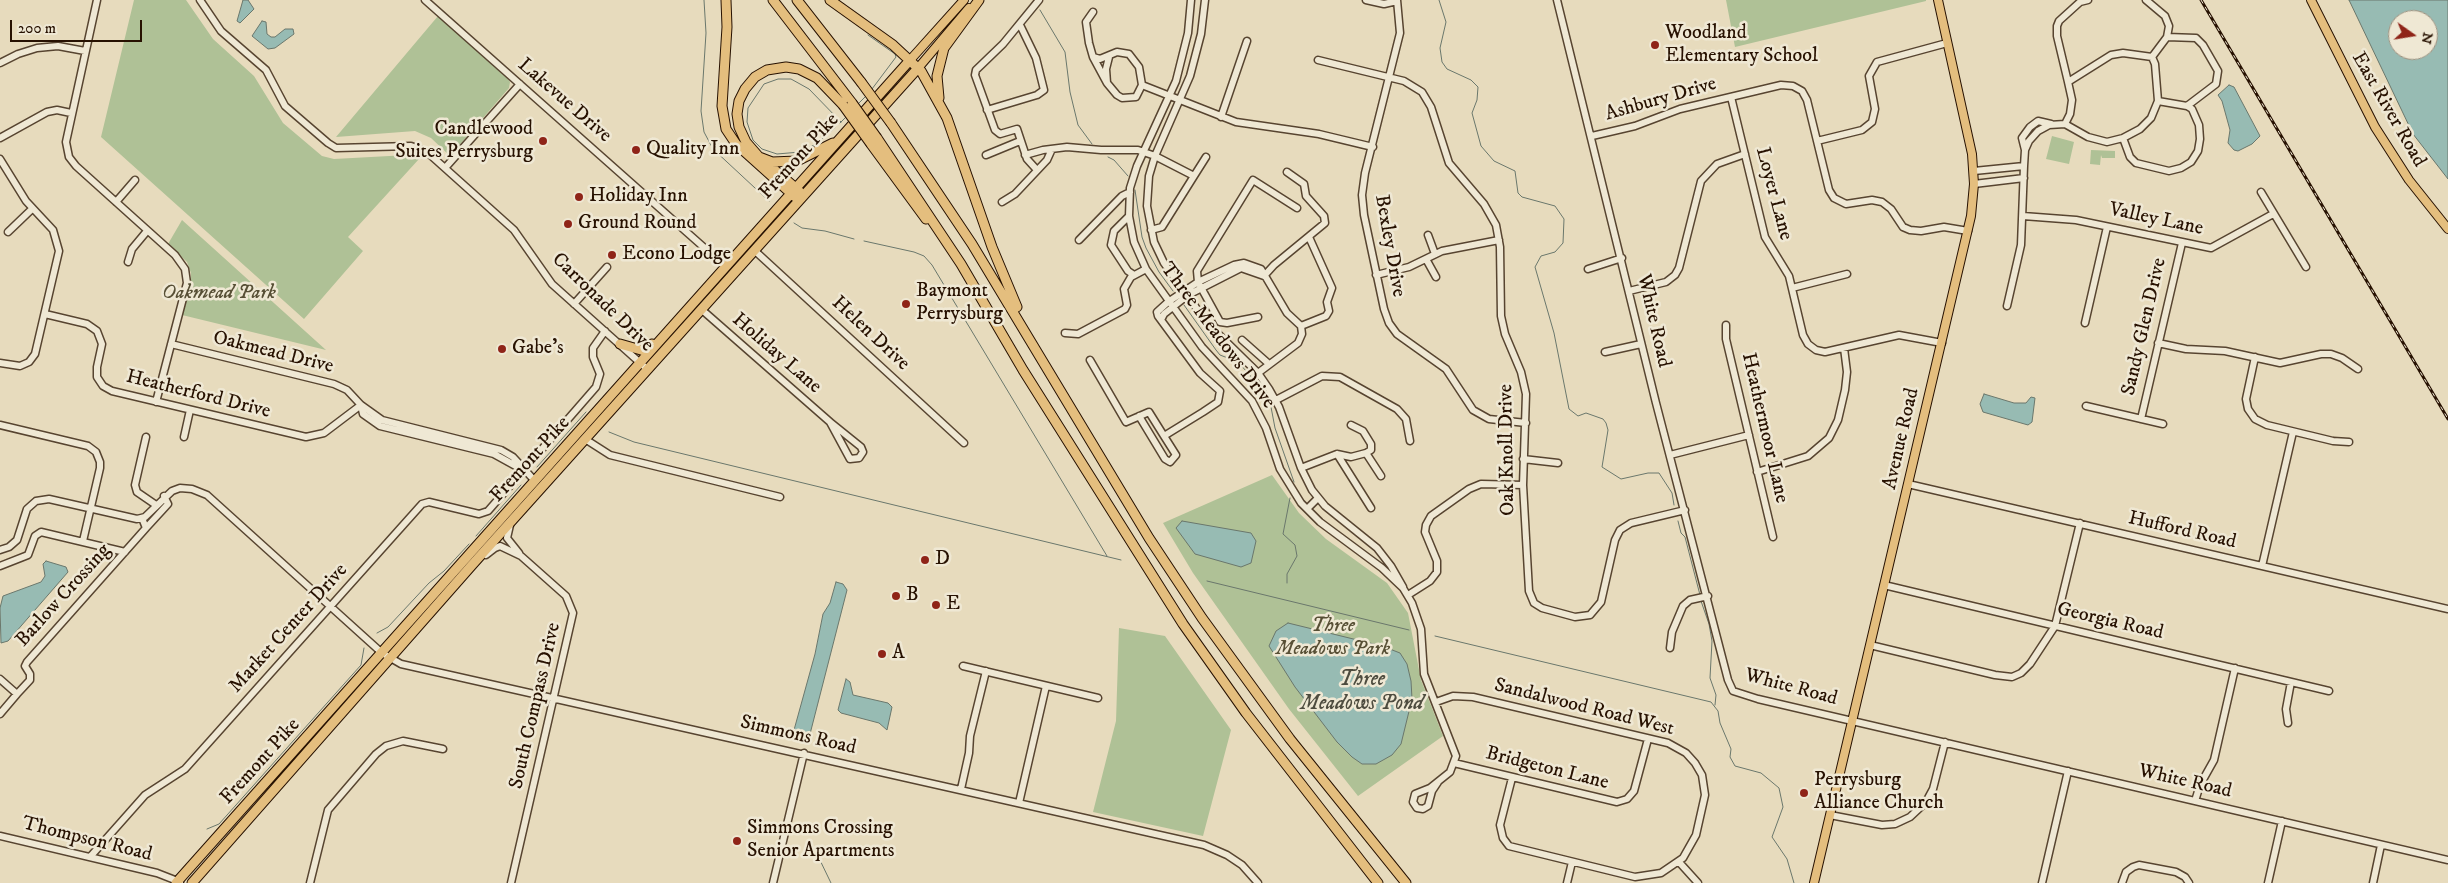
<!DOCTYPE html>
<html>
<head>
<meta charset="utf-8">
<style>
	body { margin:0 }
	#map { position:relative; width:2448px; height:883px; overflow:hidden; background:#e7dbbd; font-family:"IM FELL DW Pica",serif }
	canvas { display:block }
	.north { position:absolute; left:2388px; top:10px; width:50px; height:50px; box-sizing:border-box; background:#efe8d4; border:1px solid #9f9280; border-radius:50%; rotate:103deg; font-size:14px; font-weight:700; line-height:20px; text-align:center; color:#271101 }
	.north::after { content:''; display:block; margin:auto; width:18px; height:22px; background:#8f2418; clip-path:polygon(50% 0,100% 100%,50% 72%,0 100%) }
	.scale { position:absolute; left:10px; top:20px; width:132px; height:22px; box-sizing:border-box; border:2px solid #271101; border-top:0; padding-left:6px; font-size:15px; line-height:18px; white-space:nowrap; color:#271101; -webkit-text-stroke:4px #efe8d4; paint-order:stroke }
</style>
</head>
<body>
<div id="map">
<canvas width="2448" height="883"></canvas>
<div class="north">N</div>
<div class="scale">200 m</div>
</div>
<script>
const c = document.querySelector('canvas').getContext('2d');
c.lineJoin = 'round';
function paint(path, color) { c.fillStyle = color; c.fill(path, 'evenodd'); }
const poly = rows => new Path2D(rows.map(r => 'M' + r).join(''));
function strokePath(path, color, width, dash) { c.strokeStyle = color; c.lineWidth = width; c.lineCap = dash ? 'butt' : 'round'; c.setLineDash(dash || []); c.stroke(path); }
function write(font, color, halo, rows, align = 'center') {
  c.font = font + ' "IM FELL DW Pica",serif'; c.lineWidth = 5; c.setLineDash([]); c.textBaseline = 'middle'; c.strokeStyle = halo; c.fillStyle = color; for (const [text, x, y, turn = 0] of rows) {
    c.save(); c.translate(x, y); c.rotate((+turn || 0) * Math.PI / 180); c.textAlign = isNaN(turn) ? turn : align; if (halo) c.strokeText(text, 0, 0); c.fillText(text, 0, 0); c.restore();
  }
}
const green = poly([
	[134,0,186,0,213,39,254,76,283,123,322,156,334,159,408,155,417,156,419,159,348,237,363,251,304,319,101,137],
	[1726,0,1926,0,1926,1,1735,47],
	[438,16,508,79,510,82,509,88,450,156,431,138,415,131,336,137],
	[2052,136,2074,142,2069,164,2046,159],
	[2091,150,2115,151,2115,158,2102,158,2101,155,2100,165,2090,164],
	[182,220,326,350,182,315,191,283,191,273,187,262,168,244],
	[1272,475,1299,513,1326,539,1387,583,1408,613,1421,680,1443,736,1358,796,1289,709,1193,573,1163,523],
	[1119,628,1165,636,1231,730,1203,836,1093,812,1116,721]
]);
const water = poly([
	[243,0,248,0,254,9,240,23,237,21,243,0],
	[2349,0,2448,0,2448,179,2413,134,2349,0],
	[2398,20,2428,20,2428,50,2398,50,2398,20],
	[262,21,266,22,267,34,271,37,275,37,285,29,293,29,294,34,275,48,268,49,252,36,262,21],
	[2229,85,2234,87,2260,136,2252,144,2238,151,2234,150,2228,143,2230,130,2222,101,2218,95,2229,85],
	[1984,394,2014,403,2026,403,2031,397,2035,398,2032,422,2028,425,1983,412,1980,404,1984,394],
	[1182,521,1251,533,1256,541,1251,563,1241,567,1195,554,1176,528,1182,521],
	[46,561,66,567,68,572,8,641,1,643,0,608,3,596,41,582,45,576,43,564,46,561],
	[836,582,843,584,847,590,810,734,794,730,815,654,823,614,830,603,836,582],
	[1288,623,1382,646,1400,653,1407,664,1411,681,1412,699,1401,744,1392,755,1376,764,1362,764,1352,757,1337,742,1295,687,1269,646,1276,631,1288,623],
	[846,679,850,682,853,695,888,703,892,707,887,730,879,723,841,713,838,710,846,679]
]);
const stream = poly([
	[704,0,706,33,701,111,704,132,713,149,769,201],
	[1439,0,1446,22,1440,48,1442,62,1447,69,1471,80,1478,87,1477,100,1472,113,1481,146,1494,161,1515,171,1518,193,1522,197,1555,206,1564,219,1563,243,1555,252,1541,256,1535,267,1554,333,1569,409,1578,416,1586,413,1603,419,1606,423,1608,430,1602,467,1621,479,1648,473,1659,473,1672,493,1674,505],
	[1040,10,1065,52,1070,92,1078,125,1092,144],
	[868,35,895,54,896,57,872,89],
	[858,104,866,96],
	[840,123,847,116],
	[835,128,816,144,800,152,777,154,762,149,753,140,747,122,748,108,764,84,778,79,791,79,809,89,841,122],
	[1108,157,1114,160,1128,176],
	[1135,190,1142,237,1146,248,1159,272,1173,291],
	[794,223,802,228,825,231,854,239],
	[864,241,914,252,924,256,932,265,1107,556],
	[1184,305,1216,350,1220,355,1238,362,1255,381,1265,399,1271,407,1275,428,1294,482],
	[609,432,634,442,1121,560],
	[537,467,586,412],
	[1678,521,1681,533,1685,537,1700,595],
	[476,536,521,485],
	[1207,581,1409,630],
	[1287,583,1287,574,1297,556,1295,545,1283,534,1290,498],
	[1701,601,1709,624,1712,641,1710,678,1716,695,1715,705],
	[377,633,388,627,429,583,444,571,469,544],
	[1435,636,1711,702,1718,711,1720,723,1731,749,1730,757,1735,766,1761,773,1779,788,1783,807,1772,837,1787,859,1794,883],
	[207,829,219,824,361,665,364,648],
	[817,854,831,883]
]);
const minor = poly([
	[97,0,66,142,69,157,76,166,175,255,185,269,187,283,156,402],
	[200,0,221,31,266,70,285,106,328,143,336,148,411,146,427,152,514,230,552,284,647,369],
	[425,0,726,267],
	[1191,0,1188,33,1176,81,1137,166,1130,188,1129,216,1134,242,1146,269,1202,347,1252,401,1266,428,1280,469,1301,503,1320,522,1382,568,1403,588,1412,603,1421,629,1424,674,1456,756,1450,772,1430,788,1415,794,1413,802,1417,808,1423,809,1428,806,1432,791,1438,782],
	[1205,0,1201,34,1190,76,1155,156,1149,176,1147,206,1154,242,1164,263,1207,323,1258,373,1269,389,1279,407,1301,468,1312,490,1325,506,1377,548,1391,566,1403,587],
	[1366,0,1384,4,1397,1],
	[1397,0,1400,33,1365,173,1362,195,1364,215,1384,309,1389,323,1397,334,1446,369,1473,410,1489,419,1526,423],
	[1557,0,1656,403,1728,680,1733,691,1758,699,2448,860],
	[2146,0,2165,16,2169,26,2167,37,2152,57],
	[1093,12,1086,22,1089,43,1093,57,1107,83],
	[2167,37,2196,38,2203,45,2218,71,2216,84,2187,106],
	[1093,57,1100,59,1117,52,1129,54,1139,67,1142,85],
	[1109,57,1106,69,1107,83,1117,95,1122,98,1136,97,1142,85],
	[1318,60,1404,81,1422,92,1431,107,1449,163,1484,204,1496,225,1500,247,1501,316,1505,334,1521,372,1526,394,1523,485,1529,591,1534,603,1542,608,1575,617,1590,615,1601,602,1615,540,1620,530,1631,523,1685,510],
	[0,63,18,54,37,48,58,46,85,51],
	[2068,82,2057,36,2057,26,2059,21,2080,2,2088,0],
	[1142,85,1236,122,1319,134,1373,147],
	[1731,97,1765,237,1789,276,1803,335,1808,344,1816,350,1825,352,1899,335,1942,343],
	[987,110,1037,95,1044,90,1036,58,1020,25],
	[1221,117,1247,41],
	[1592,136,1635,126,1680,109,1781,85,1793,86,1802,91,1807,100,1829,190,1834,198,1846,204,1872,200,1882,202,1891,209,1903,227,1910,230,1921,231,1944,227,1968,231],
	[0,138,47,112,57,110,71,113],
	[2123,138,2130,157,2136,163,2169,171,2181,168,2191,162,2198,151,2200,139,2199,125,2192,109,2187,106,2158,101],
	[1817,141,1862,130,1872,122,1875,109,1869,76,1877,62,1947,43],
	[2025,150,2022,138,2030,127,2038,121,2051,124],
	[986,155,1020,141],
	[1025,155,1043,150,1067,147,1101,150,1138,150,1155,156,1194,176,1162,227,1151,230],
	[0,159,26,201,53,230,59,251,35,354,29,362,20,366,0,363],
	[445,168,520,84],
	[1037,170,1027,159,1017,129,1000,134,995,130,975,75,976,70,1003,44,1039,0],
	[1974,171,2024,166],
	[1194,176,1206,157],
	[1974,184,2024,178],
	[2261,192,2306,267],
	[116,202,135,180],
	[1002,202,1015,194,1047,160,1052,149],
	[1129,216,1114,231,1111,245,1128,271,1134,275],
	[2023,216,2076,220,2211,248,2273,214],
	[8,232,32,209],
	[1428,235,1435,254],
	[1079,240,1122,196,1130,192],
	[754,250,964,443],
	[1426,259,1436,277],
	[128,262,132,249,147,231],
	[1588,269,1622,258],
	[1376,275,1409,267,1442,251,1499,240],
	[1264,276,1274,265,1325,223,1324,216,1306,196,1304,184,1287,172],
	[1792,288,1847,274],
	[1629,291,1666,282,1675,275,1679,268,1701,181,1717,164,1745,154],
	[574,304,607,267],
	[2007,306,2021,245,2024,166,2025,150,2029,141,2038,131,2049,125,2065,124,2070,114,2072,100,2068,82,2111,55,2123,53,2152,57,2155,64,2158,101,2151,118,2140,129,2123,138,2107,142,2088,137,2065,124],
	[701,309,830,422,850,459,859,458,863,452,861,447,830,422],
	[45,314,87,324,97,331,102,344,97,367,97,377,103,386,112,391,306,437,324,433,361,405],
	[1258,317,1227,323,1220,322,1198,282,1197,271,1253,180,1297,208],
	[1161,320,1164,314,1188,295,1241,268,1264,276],
	[2085,323,2107,227],
	[1726,325,1726,339,1773,537],
	[1301,326,1326,316,1329,311,1327,302,1332,288,1309,237],
	[1065,333,1078,334,1125,309,1127,305,1124,289,1131,277,1146,269],
	[1242,340,1269,364],
	[2158,343,2186,349,2225,351,2280,363,2321,354,2331,354,2342,358,2358,369],
	[171,344,334,384,347,390,361,405,382,420,501,450,513,457,535,481],
	[1605,352,1641,344],
	[2255,357,2246,399,2248,409,2255,419,2267,425,2333,441,2349,442],
	[1090,360,1126,422,1149,412,1164,436,1203,412,1218,402,1220,391,1200,373,1158,316,1157,312,1168,302,1198,282,1234,265,1244,263,1261,269,1287,313,1301,326,1302,334,1298,343,1258,373],
	[1276,400,1322,376,1340,377,1397,409,1406,419,1410,441],
	[361,405,363,414,380,426,494,454,523,470],
	[2086,406,2163,424],
	[1139,416,1165,459,1170,462,1176,455,1164,436],
	[2141,419,2182,243],
	[0,425,88,446,96,452,100,462,100,468,83,541],
	[1351,425,1363,431,1371,444,1371,450,1366,453,1381,476],
	[146,437,135,485,137,492,156,505],
	[184,437,190,410],
	[585,439,610,455,780,497],
	[1337,454,1371,508],
	[1670,455,1749,435],
	[1523,459,1558,463],
	[1301,468,1337,454,1351,457,1366,453],
	[1757,472,1808,456,1829,438,1838,420,1845,390,1847,372,1844,348],
	[1908,484,2448,609],
	[1307,509,1318,498],
	[510,525,507,538,519,553],
	[146,528,168,504,164,496],
	[0,550,9,547,17,540,27,509,36,501,49,499,137,519,145,517,172,491,180,488,192,489,207,495,382,653,401,664,1204,845,1227,855,1242,865,1258,883],
	[486,555,495,548,500,546,521,556,566,596,573,613,511,883],
	[0,566,28,555,35,536,41,532,125,552],
	[2262,566,2293,432],
	[1884,585,2329,691],
	[1408,595,1430,581,1437,572,1437,561,1425,532,1426,525,1431,516,1469,489,1481,484,1523,485],
	[1870,645,1995,675,2012,677,2021,673,2030,664,2055,626,2080,523],
	[1670,648,1672,632,1683,606,1690,600,1708,596],
	[963,666,1098,698],
	[0,679,17,694,30,680,30,674,25,666,27,662,146,528,142,518],
	[1436,702,1453,696,1473,697,1668,743,1686,753,1695,763,1702,775,1705,795,1696,835,1683,858,1661,873,1635,877,1509,846,1503,838,1500,825,1512,778],
	[0,714,17,694],
	[2288,723,2286,709,2291,682],
	[1454,763,1617,802,1627,799,1634,791,1648,739],
	[961,789,969,753,970,736,986,671],
	[2195,801,2200,785,2214,760,2235,668],
	[1019,803,1046,686],
	[1830,815,1882,825,1895,824,1910,817,1926,802,1933,789,1945,742],
	[0,836,157,873,180,882],
	[90,857,145,795,185,769,422,504,429,502,479,514,488,511,596,387,600,374,593,357,593,348,605,331],
	[1679,862,1698,883],
	[310,883,328,810,376,754,386,746,403,741,443,749],
	[773,883,804,753],
	[1567,883,1572,862],
	[2042,883,2068,771],
	[2122,883,2126,872,2133,867,2139,865,2176,872,2185,877,2189,883],
	[2268,883,2282,821],
	[2373,883,2381,845]
]);
const major = poly([
	[2311,0,2375,127,2409,180,2448,229],
	[911,59,964,0],
	[919,67,969,8],
	[1814,883,1971,216,1974,184,1972,154,1938,0]
]);
const highway = poly([
	[726,0,727,27,722,106,726,129,736,144,795,197],
	[773,0,852,103],
	[797,0,861,82],
	[830,0,893,45,921,71,947,118,992,247,1017,307],
	[939,98,937,76,944,48,979,0],
	[891,123,972,244,1149,538,1202,618,1290,739,1406,883],
	[877,138,961,264,1023,370,1183,624,1246,713,1378,883],
	[833,143,797,161,772,162,759,157,746,142,739,127,737,114,739,101,745,89,755,77,767,70,786,67,799,69,817,78,843,105],
	[871,144,926,219],
	[763,160,799,191],
	[620,344,641,350,647,350,652,344],
	[176,883,911,59],
	[192,883,472,565,919,67]
]);
const rail = poly([
	[2201,0,2448,419]
]);
const highwayBridge = poly([
	[861,82,891,123],
	[852,103,877,138],
	[843,105,871,144]
]);
const markers = [
	[1655,45,5,"#8f2418"],
	[543,141,5,"#8f2418"],
	[636,150,5,"#8f2418"],
	[579,197,5,"#8f2418"],
	[568,224,5,"#8f2418"],
	[612,255,5,"#8f2418"],
	[906,304,5,"#8f2418"],
	[502,349,5,"#8f2418"],
	[925,560,5,"#8f2418"],
	[896,596,5,"#8f2418"],
	[936,605,5,"#8f2418"],
	[882,654,5,"#8f2418"],
	[1804,793,5,"#8f2418"],
	[737,841,5,"#8f2418"]
];
const poiNames = [
	["Woodland",1665,34],
	["Elementary School",1665,57],
	["Candlewood",533,130,"right"],
	["Suites Perrysburg",533,153,"right"],
	["Quality Inn",646,150],
	["Holiday Inn",589,197],
	["Ground Round",578,224],
	["Econo Lodge",622,255],
	["Baymont",916,292],
	["Perrysburg",916,315],
	["Gabe's",512,349],
	["D",935,560],
	["B",906,596],
	["E",946,605],
	["A",892,654],
	["Perrysburg",1814,781],
	["Alliance Church",1814,804],
	["Simmons Crossing",747,829],
	["Senior Apartments",747,852]
];
const streetNames = [
	["Ashbury Drive",1661,100,-16],
	["Lakevue Drive",564,101,41],
	["East River Road",2388,110,60],
	["Fremont Pike",800,157,-48],
	["Loyer Lane",1773,194,75],
	["Valley Lane",2156,220,12],
	["Bexley Drive",1389,246,80],
	["Carronade Drive",602,303,44],
	["White Road",1653,321,77],
	["Sandy Glen Drive",2145,327,-77],
	["Helen Drive",870,334,43],
	["Three Meadows Drive",1217,336,53],
	["Oakmead Drive",273,353,14],
	["Holiday Lane",776,354,41],
	["Heatherford Drive",198,395,14],
	["Heathermoor Lane",1764,428,77],
	["Avenue Road",1902,439,-77],
	["Oak Knoll Drive",1508,450,-91],
	["Fremont Pike",531,460,-48],
	["Hufford Road",2182,531,13],
	["Barlow Crossing",64,596,-48],
	["Georgia Road",2110,622,13],
	["Market Center Drive",289,629,-48],
	["White Road",1791,688,15],
	["South Compass Drive",536,706,-77],
	["Sandalwood Road West",1584,708,14],
	["Simmons Road",798,736,13],
	["Fremont Pike",261,762,-48],
	["Bridgeton Lane",1547,769,14],
	["White Road",2185,782,13],
	["Thompson Road",87,840,14]
];
const parkNames = [
	["Oakmead Park",219,294],
	["Three",1333,627],
	["Meadows Park",1333,650]
];
const waterNames = [
	["Three",1362,681],
	["Meadows Pond",1362,705]
];
paint(green, '#afc196');
paint(water, '#97bbb3');
strokePath(water, '#6a776c', 1);
strokePath(stream, '#6a776c', 1);
strokePath(minor, '#574430', 9);
strokePath(major, '#271101', 10);
strokePath(highway, '#271101', 11);
strokePath(minor, '#efe8d4', 6);
strokePath(major, '#e4be7e', 8);
strokePath(highway, '#e4be7e', 9);
strokePath(rail, '#271101', 3);
strokePath(rail, '#efe8d4', 1, [4]);
strokePath(highwayBridge, '#271101', 11, []);
strokePath(highwayBridge, '#e4be7e', 9);
for (const [x, y, r, color] of markers) { const dot = new Path2D(); dot.arc(x, y, r, 0, 2 * Math.PI); c.fillStyle = color; c.fill(dot); strokePath(dot, '#efe8d4', 2); }
write('20px', '#271101', '#efe8d4', poiNames, 'left');
write('20px', '#271101', '#efe8d4', streetNames);
write('italic 20px', '#574f35', '#efe8d4', parkNames);
write('italic 21px', '#4e4c3f', '#efe8d4', waterNames);
</script>
</body>
</html>
